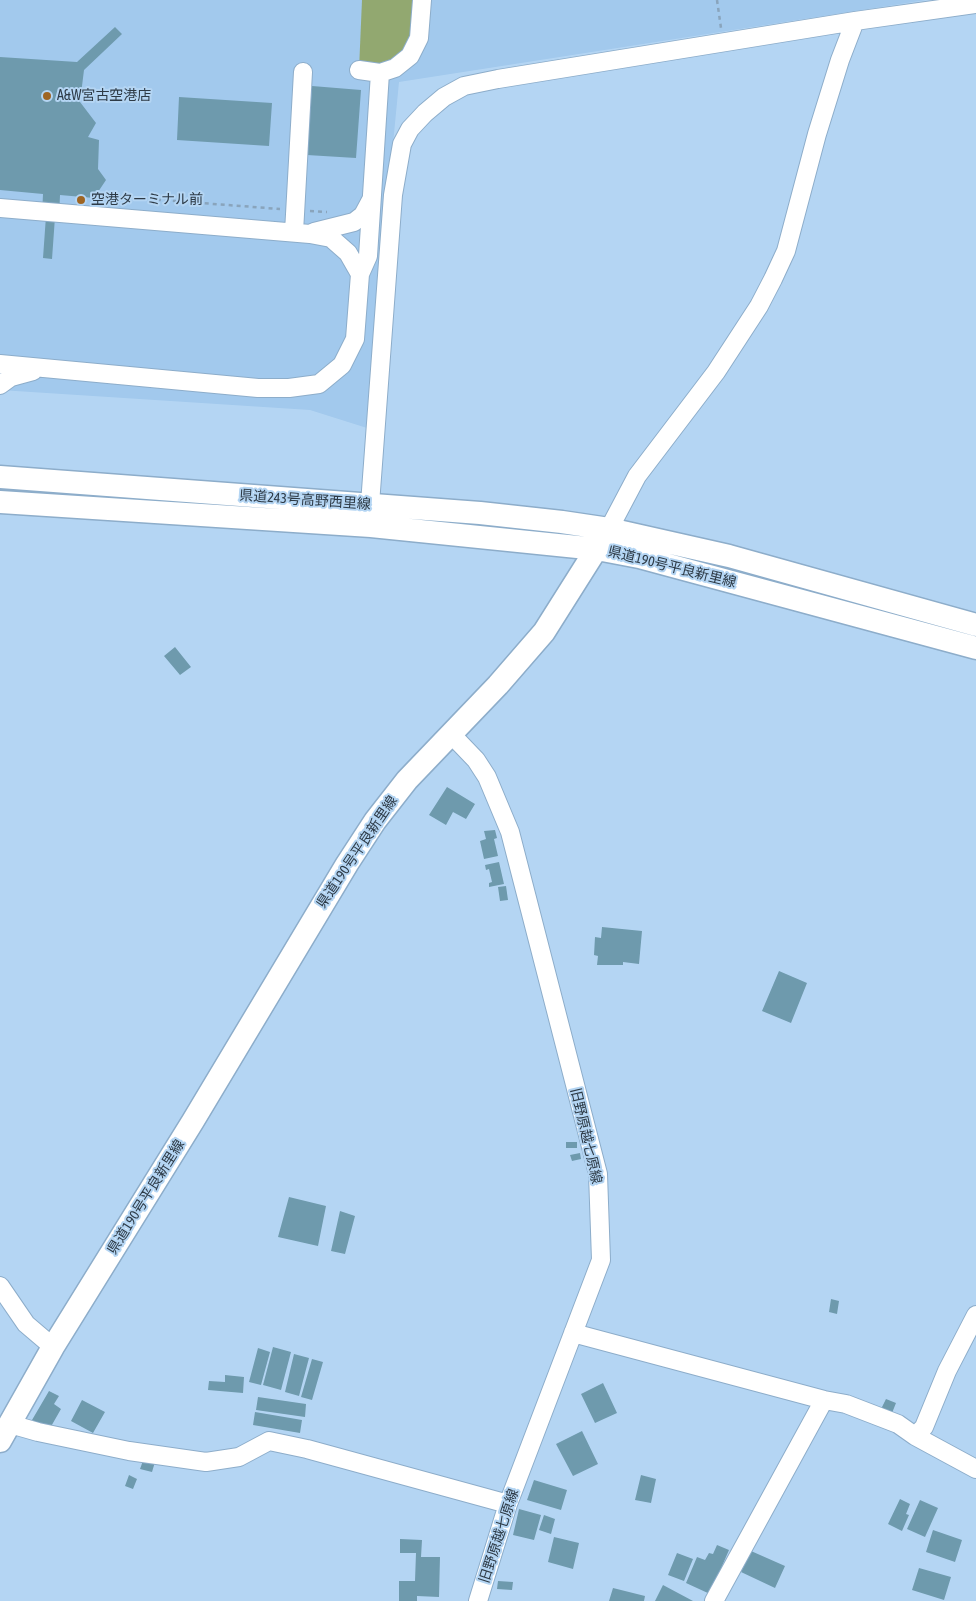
<!DOCTYPE html>
<html>
<head>
<meta charset="utf-8">
<style>
	body { margin:0 }
	canvas { display:block; background:#b4d5f3 }
</style>
</head>
<body>
<canvas width="976" height="1601"></canvas>
<script>
const c = document.querySelector('canvas').getContext('2d');
c.lineJoin = 'round';
function paint(path, color) { c.fillStyle = color; c.fill(path, 'evenodd'); }
const poly = rows => new Path2D(rows.map(r => 'M' + r).join(''));
function strokePath(path, color, width, dash) { c.strokeStyle = color; c.lineWidth = width; c.lineCap = dash ? 'butt' : 'round'; c.setLineDash(dash || []); c.stroke(path); }
function write(font, color, halo, rows, align = 'center') {
  c.font = font + ' "Asap Condensed","Noto Sans JP",sans-serif'; c.lineWidth = 4; c.setLineDash([]); c.textBaseline = 'middle'; c.strokeStyle = halo; c.fillStyle = color; for (const [text, x, y, turn = 0] of rows) {
    c.save(); c.translate(x, y); c.rotate((+turn || 0) * Math.PI / 180); c.textAlign = isNaN(turn) ? turn : align; if (halo) c.strokeText(text, 0, 0); c.fillText(text, 0, 0); c.restore();
  }
}
const built = poly([
	[0,0,926,0,399,82,367,412,367,428,310,410,0,390]
]);
const green = poly([
	[362,0,422,0,410,56,359,70]
]);
const building = poly([
	[115,27,122,34,84,70,80,102,96,123,88,137,99,140,98,169,106,180,94,198,60,195,59,218,55,217,52,259,43,258,46,216,42,216,43,194,0,190,0,57,77,62],
	[312,86,361,90,356,158,307,155],
	[179,97,272,103,269,146,177,140],
	[175,647,191,667,180,675,164,656],
	[447,787,475,804,466,819,453,812,446,825,429,815],
	[495,830,497,838,494,839,498,856,484,859,480,841,486,839,484,831],
	[499,862,504,884,489,887,489,883,492,882,489,869,486,870,485,865],
	[506,886,508,900,500,901,498,887],
	[602,927,642,931,639,964,623,962,623,965,597,965,598,956,594,955,595,937,601,938],
	[779,971,807,983,791,1023,762,1011],
	[566,1142,577,1142,577,1148,566,1148],
	[580,1153,581,1159,572,1161,570,1155],
	[289,1197,326,1206,318,1246,278,1237],
	[340,1211,355,1216,345,1254,331,1251],
	[831,1299,839,1301,837,1314,829,1312],
	[273,1347,291,1352,281,1390,263,1385],
	[258,1348,270,1352,261,1385,249,1382],
	[294,1354,309,1358,299,1396,285,1392],
	[312,1359,323,1362,312,1400,301,1397],
	[225,1375,244,1377,243,1393,208,1390,209,1381,225,1382],
	[603,1383,617,1413,595,1423,581,1394],
	[49,1391,59,1396,54,1404,61,1409,49,1430,32,1420],
	[258,1397,306,1404,305,1417,256,1410],
	[886,1399,896,1403,892,1413,881,1409],
	[82,1400,105,1412,93,1433,71,1421],
	[255,1412,302,1420,300,1433,253,1425],
	[582,1431,598,1464,573,1476,556,1444],
	[144,1458,155,1462,152,1472,140,1469],
	[129,1475,137,1479,133,1489,125,1486],
	[641,1475,656,1479,651,1503,635,1500],
	[534,1480,567,1490,561,1510,527,1500],
	[900,1499,910,1504,906,1514,909,1515,902,1531,888,1524],
	[920,1500,938,1508,925,1537,907,1529],
	[519,1509,541,1515,534,1540,513,1535],
	[544,1515,555,1519,551,1534,539,1530],
	[933,1530,962,1540,955,1562,926,1552],
	[554,1537,579,1543,573,1569,548,1562],
	[400,1539,422,1540,421,1557,440,1557,439,1597,417,1596,417,1601,399,1601,399,1581,415,1581,416,1553,400,1553],
	[717,1545,729,1550,710,1594,686,1583,697,1557,705,1560,709,1553,713,1554],
	[751,1551,785,1566,775,1588,741,1572],
	[677,1553,693,1559,684,1581,668,1575],
	[919,1568,951,1577,944,1600,912,1590],
	[498,1581,513,1582,512,1590,497,1589],
	[663,1585,693,1601,655,1601],
	[613,1588,645,1596,644,1601,609,1601]
]);
const path = poly([
	[717,0,721,28],
	[109,196,280,209],
	[310,211,327,212]
]);
const minor = poly([
	[359,70,380,73,395,68,410,56,419,38,422,0],
	[0,208,310,234,331,238,348,253,360,274,355,339,342,365,319,384,289,388,258,388,0,364],
	[294,232,303,72],
	[314,232,354,222,363,215,371,200],
	[360,274,368,256,380,73],
	[0,385,11,377,33,371],
	[370,504,393,195,402,144,410,129,425,113,444,97,464,86,498,79,855,21,976,4],
	[609,529,637,476,716,372,759,306,773,279,786,251,817,134,840,60,855,21],
	[452,735,476,760,487,777,510,832,598,1174,601,1260,508,1504,478,1601],
	[0,1286,26,1324,53,1347],
	[573,1333,824,1400,846,1404,898,1424,915,1436,976,1469],
	[10,1424,38,1432,129,1451,206,1462,239,1457,269,1441,307,1449,508,1504],
	[915,1436,924,1427,947,1371,976,1315],
	[714,1601,824,1400]
]);
const major = poly([
	[0,477,480,513,562,522,609,529,729,556,976,625],
	[0,502,371,526,597,549,639,557,976,648],
	[0,1441,53,1347,193,1121,347,864,375,821,407,780,498,685,544,632,609,529]
]);
const markers = [
	[47,96,5,"#9e6523"],
	[81,200,5,"#9e6523"]
];
const poiNames = [
	["A&W宮古空港店",57,96],
	["空港ターミナル前",91,200]
];
const streetNames = [
	["県道243号高野西里線",305,500,4],
	["県道190号平良新里線",672,567,14],
	["県道190号平良新里線",357,852,-56],
	["旧野原越七原線",586,1136,77],
	["県道190号平良新里線",146,1197,-58],
	["旧野原越七原線",499,1536,-72]
];
paint(built, '#a2c9ed');
paint(green, '#92a870');
paint(building, '#6e9aad');
strokePath(minor, '#8dadca', 20);
strokePath(major, '#8dadca', 25);
strokePath(path, '#89a4bc', 2.5, [4, 4]);
strokePath(minor, '#fff', 18);
strokePath(major, '#fff', 22);
for (const [x, y, r, color] of markers) { const dot = new Path2D(); dot.arc(x, y, r, 0, 2 * Math.PI); c.fillStyle = color; c.fill(dot); strokePath(dot, '#b4d5f3', 2); }
write('14px', '#2d3a46', '#b4d5f3', poiNames, 'left');
write('14px', '#2d3a46', '#b4d5f3', streetNames);
</script>
</body>
</html>
